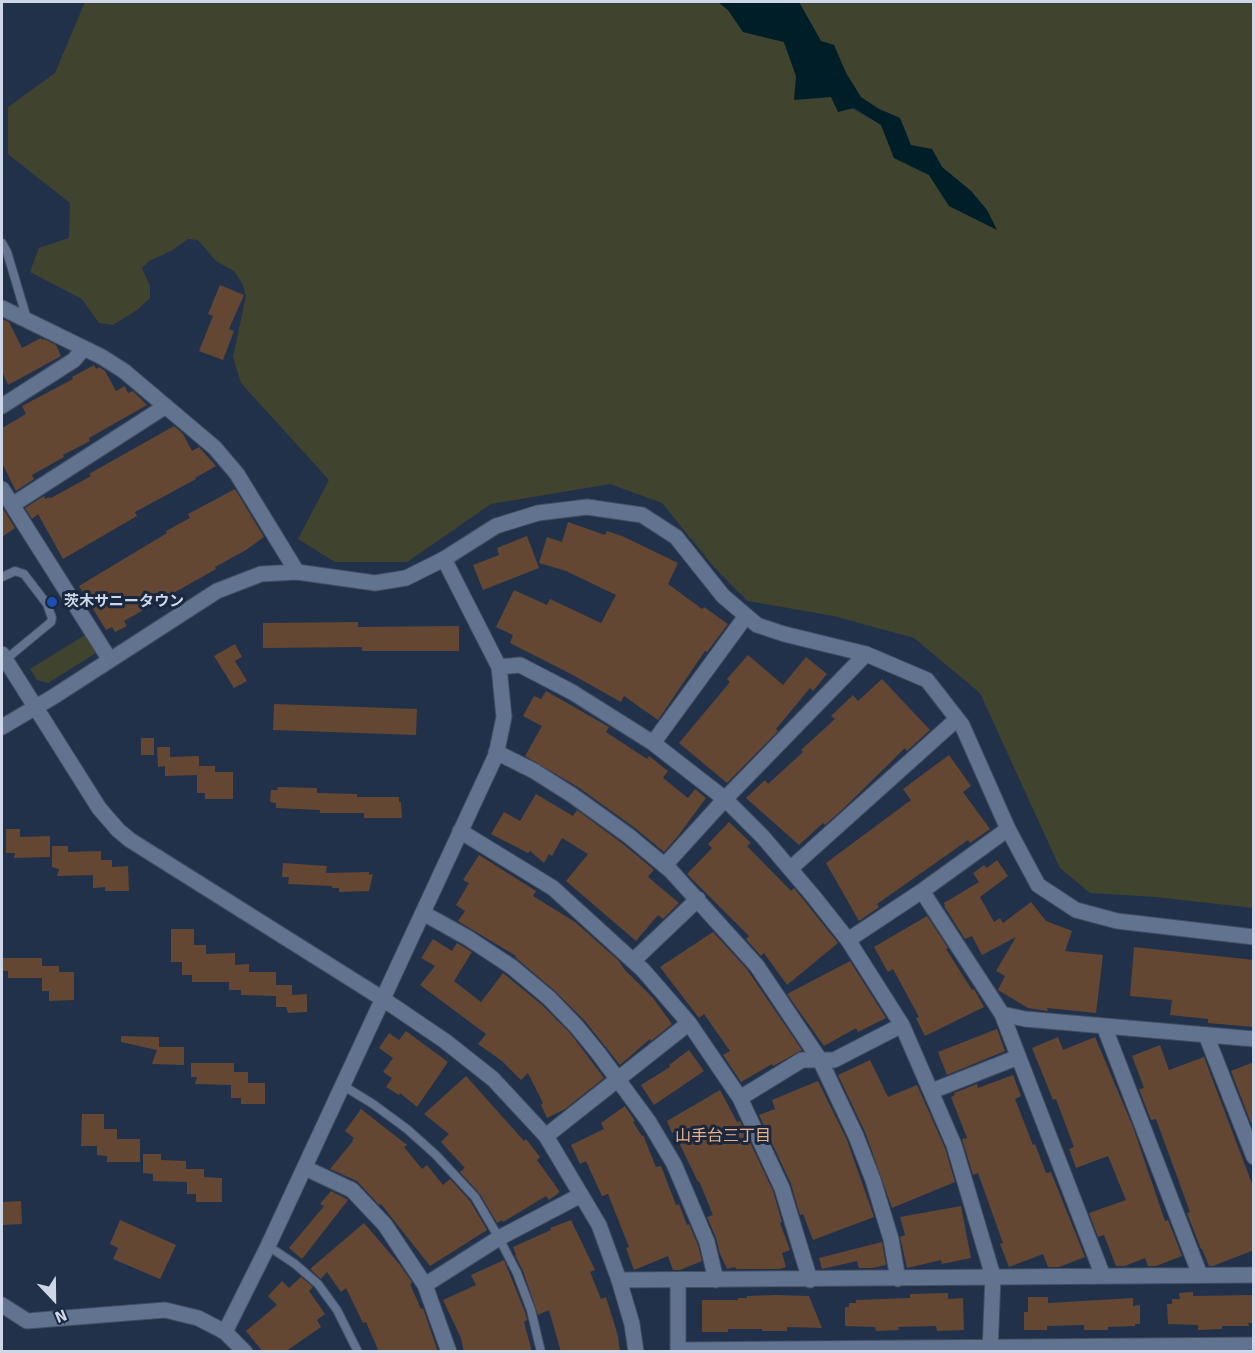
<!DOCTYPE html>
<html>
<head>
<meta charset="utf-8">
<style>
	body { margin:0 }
	#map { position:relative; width:1255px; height:1353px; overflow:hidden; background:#22314a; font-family:Signika,sans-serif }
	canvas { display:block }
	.frame { position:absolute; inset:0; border:3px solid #cdd7e7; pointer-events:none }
	.north { position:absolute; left:24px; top:1269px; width:60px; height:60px; -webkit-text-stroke:4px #19273f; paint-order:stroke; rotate:158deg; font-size:16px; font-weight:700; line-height:24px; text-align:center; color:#cdd7e7 }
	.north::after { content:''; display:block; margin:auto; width:21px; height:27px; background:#cdd7e7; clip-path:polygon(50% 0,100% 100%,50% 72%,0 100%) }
</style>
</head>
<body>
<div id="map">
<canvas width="1255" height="1353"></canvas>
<div class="frame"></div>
<div class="north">N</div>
</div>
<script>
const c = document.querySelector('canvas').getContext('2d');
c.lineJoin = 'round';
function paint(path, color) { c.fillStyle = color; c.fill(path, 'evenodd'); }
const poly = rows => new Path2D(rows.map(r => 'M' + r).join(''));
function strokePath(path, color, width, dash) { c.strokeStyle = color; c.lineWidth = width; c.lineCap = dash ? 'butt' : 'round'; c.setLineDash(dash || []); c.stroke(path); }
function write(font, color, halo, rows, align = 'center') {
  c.font = font + ' Signika,"Noto Sans JP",sans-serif'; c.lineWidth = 6; c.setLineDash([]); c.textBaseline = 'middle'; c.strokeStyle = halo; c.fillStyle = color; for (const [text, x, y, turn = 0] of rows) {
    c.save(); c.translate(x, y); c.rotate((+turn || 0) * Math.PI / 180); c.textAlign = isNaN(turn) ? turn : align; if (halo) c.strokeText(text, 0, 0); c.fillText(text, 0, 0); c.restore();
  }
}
const green = poly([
	[85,2,718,2,728,10,743,32,784,42,796,76,881,125,894,158,929,175,949,206,996,229,987,210,971,191,942,167,932,149,911,146,900,118,879,109,861,98,846,73,834,45,821,41,799,2,1253,2,1253,908,1156,897,1090,893,1060,868,980,693,914,638,834,616,748,601,714,567,662,503,610,484,491,504,407,562,335,562,298,539,329,480,241,383,233,357,246,296,242,283,234,271,216,261,198,240,188,239,173,250,149,261,142,268,150,286,150,298,137,310,113,325,99,323,82,299,30,272,39,248,69,238,70,203,8,154,8,107,55,73],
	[85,635,96,653,48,683,37,680,30,669]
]);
const water = poly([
	[718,2,799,2,821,41,834,45,846,73,861,97,879,109,900,118,911,145,932,149,942,167,971,191,987,210,997,230,949,206,929,175,894,158,881,125,854,108,838,112,831,97,794,100,796,76,784,42,743,32,728,10]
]);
const building = poly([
	[220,285,244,295,229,329,234,331,223,360,199,351,213,316,208,314],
	[2,319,9,322,22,348,41,338,42,340,44,339,56,345,61,356,8,385,2,371],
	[94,365,96,369,99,367,105,371,116,391,125,386,128,393,133,391,147,405,89,438,90,441,63,455,64,457,32,475,34,479,16,491,2,463,2,428,26,414,22,406,73,379,72,377],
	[174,426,183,434,192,451,199,447,216,466,195,478,196,479,135,512,137,516,63,559,38,514,32,519,25,508,44,496,45,499,50,497,51,498,91,476,89,474],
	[235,489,264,537,246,550,215,567,216,569,124,621,127,626,115,632,112,627,106,630,79,586,167,533,166,531,190,518,188,514],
	[4,510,15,528,2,537,2,511],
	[568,522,605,535,607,531,622,536,678,563,668,584,702,609,704,607,728,624,707,652,705,651,658,720,624,696,621,702,571,674,510,643,513,635,496,627,514,590,547,605,550,599,601,623,616,595,566,571,539,563,547,537,562,542],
	[527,536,539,568,483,590,473,565,499,555,497,548],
	[358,622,358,627,459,626,459,651,362,651,362,647,263,648,263,623],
	[235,644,242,657,235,661,247,681,234,688,214,656],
	[748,655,783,685,806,657,827,674,813,691,810,688,776,729,778,731,727,783,679,743,730,682,727,679],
	[882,679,930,730,907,751,905,748,844,808,825,825,823,823,799,845,746,798,765,780,768,784,803,752,801,750,835,719,831,716,853,695,858,701],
	[546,691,609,727,606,732,647,759,649,756,668,771,663,778,688,798,695,789,706,798,678,836,664,852,635,828,578,787,525,756,542,726,523,716,534,696,541,699],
	[274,704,417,709,416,735,273,730],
	[141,738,154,738,154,755,141,755],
	[157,747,170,747,170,757,199,756,199,766,215,766,215,772,233,772,233,799,205,799,205,793,197,793,197,775,165,776,165,766,158,767],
	[949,755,971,786,963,792,990,829,970,843,968,840,944,857,877,904,879,907,859,921,826,863,911,800,903,789],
	[278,787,317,788,317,793,357,794,357,797,399,797,399,802,401,802,402,818,364,818,364,813,320,813,320,810,276,808,276,803,270,802,271,790,277,790],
	[536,794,573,816,577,810,623,844,653,869,653,871,648,877,679,903,663,919,658,915,636,941,566,881,588,854,562,838,552,856,549,854,544,863,530,851,528,853,491,834,504,812,520,821],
	[729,822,751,843,747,846,791,891,794,888,838,943,787,985,764,953,761,956,746,939,749,936,687,874,712,848,708,844],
	[6,829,20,829,20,837,50,836,50,857,14,858,15,853,6,853],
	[52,846,68,846,68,852,101,851,101,860,112,860,112,867,128,866,129,891,105,891,105,887,93,888,93,875,57,876,59,869,52,867],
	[479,855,536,891,533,896,575,922,619,961,624,969,653,998,672,1024,651,1041,650,1039,620,1065,585,1021,555,991,515,957,516,956,458,921,465,911,456,905,469,883,463,880],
	[997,860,1008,876,980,897,994,922,1000,918,1003,923,1031,902,1046,921,1072,931,1065,951,1103,955,1096,1013,1047,1008,1048,1011,1028,1008,998,990,1005,976,996,971,1016,937,982,955,972,936,965,939,944,906,945,905,944,903,979,882,973,873,984,865,987,868],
	[283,863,327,866,326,873,369,872,369,875,373,874,369,891,339,892,339,888,332,888,332,886,288,884,289,877,282,877],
	[927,916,948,948,946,949,972,990,974,989,984,1007,925,1036,916,1018,919,1017,893,969,888,972,874,947],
	[171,929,194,929,194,945,206,945,206,954,235,953,235,965,249,964,249,972,276,972,276,996,241,995,241,990,229,990,229,982,192,982,192,975,182,975,182,962,171,962],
	[713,932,746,968,802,1050,773,1066,772,1064,741,1082,723,1055,730,1051,704,1014,699,1018,660,967],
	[433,939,452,951,457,943,472,952,454,981,481,1002,503,973,542,1005,570,1033,604,1078,565,1109,547,1118,541,1105,543,1103,528,1073,521,1080,502,1061,478,1044,486,1034,420,985,435,966,421,958],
	[1134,947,1254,960,1254,1027,1208,1023,1208,1019,1170,1015,1172,1000,1130,996],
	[2,958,42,958,42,966,59,966,59,972,74,972,74,1000,49,1001,49,991,42,991,42,978,8,978,8,971,2,971],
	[850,961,886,1018,858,1032,856,1028,824,1046,787,994],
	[276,985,292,985,292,995,307,994,307,1012,288,1013,286,1007,276,1007],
	[997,1029,1005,1051,947,1075,938,1052],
	[406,1031,448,1062,417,1107,400,1093,399,1095,386,1087,392,1078,383,1072,393,1058,379,1048,389,1033,399,1040],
	[121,1036,159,1037,159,1047,184,1047,184,1065,152,1064,157,1050,121,1042],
	[1058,1037,1063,1050,1095,1037,1133,1127,1165,1221,1168,1220,1182,1256,1156,1266,1148,1266,1145,1258,1125,1266,1116,1266,1104,1235,1098,1237,1089,1213,1126,1200,1108,1156,1076,1168,1069,1149,1074,1147,1056,1099,1053,1100,1032,1048],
	[1160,1045,1169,1070,1204,1057,1254,1189,1254,1250,1213,1266,1209,1266,1202,1249,1201,1249,1187,1213,1190,1212,1156,1119,1151,1120,1139,1089,1144,1088,1132,1056],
	[689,1050,704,1071,654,1105,641,1085,670,1067,669,1065],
	[870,1060,888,1097,917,1085,945,1148,955,1182,892,1208,865,1132,838,1075],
	[1254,1062,1254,1122,1251,1123,1231,1071],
	[191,1063,234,1063,234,1072,248,1072,248,1083,265,1083,265,1104,241,1104,241,1098,231,1098,231,1085,195,1084,197,1077,191,1077],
	[1013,1075,1021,1096,1015,1099,1033,1145,1035,1144,1046,1173,1051,1172,1085,1257,1059,1267,1048,1267,1043,1254,1009,1267,1000,1244,1003,1243,978,1173,973,1175,962,1139,967,1138,951,1097,955,1095,954,1093,977,1084,978,1088],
	[466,1076,524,1141,526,1139,540,1157,537,1160,560,1192,549,1200,546,1196,503,1222,502,1220,497,1223,480,1194,460,1172,465,1168,441,1142,449,1134,424,1114],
	[818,1081,847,1140,874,1217,813,1240,803,1214,800,1215,791,1184,759,1115,775,1109,772,1100],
	[720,1090,737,1122,740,1121,773,1191,782,1222,780,1223,790,1250,782,1253,786,1267,780,1269,736,1269,735,1267,727,1269,720,1254,716,1238,707,1217,713,1215,699,1181,698,1182,674,1132,672,1133,667,1121],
	[625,1106,635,1121,633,1122,642,1136,643,1135,656,1167,661,1166,676,1205,679,1204,687,1225,689,1224,698,1245,702,1261,680,1270,673,1270,668,1256,634,1270,626,1248,629,1247,608,1194,602,1196,586,1161,580,1164,571,1145,604,1129,601,1123],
	[361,1109,407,1145,404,1147,422,1169,427,1165,443,1185,450,1179,470,1201,487,1230,430,1266,381,1204,379,1205,357,1181,330,1169,353,1141,352,1140,354,1138,345,1131],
	[82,1114,104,1114,104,1129,117,1129,117,1139,140,1139,140,1162,107,1162,107,1156,97,1155,97,1146,81,1146],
	[143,1154,161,1154,161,1160,186,1161,186,1169,204,1169,204,1177,222,1178,222,1202,196,1202,196,1194,187,1194,187,1182,153,1181,153,1174,143,1173],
	[331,1191,348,1200,302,1259,289,1248,324,1206,320,1204],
	[21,1201,22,1224,2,1225,2,1202],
	[961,1206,971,1258,942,1264,941,1260,907,1268,900,1237,905,1235,900,1217],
	[120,1220,176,1245,160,1279,113,1259,118,1248,110,1244],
	[571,1220,595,1270,590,1272,601,1299,606,1297,618,1336,620,1352,561,1352,549,1310,538,1315,523,1271,515,1255,516,1255,513,1247,551,1230,550,1228],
	[364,1223,400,1265,412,1282,410,1284,421,1309,423,1308,438,1352,379,1352,366,1322,363,1323,346,1288,341,1292,327,1272,321,1279,310,1269],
	[882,1242,886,1265,872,1268,859,1268,857,1261,822,1269,819,1258],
	[504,1260,525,1312,527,1320,524,1322,532,1352,464,1352,461,1338,443,1300,476,1285,471,1275],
	[301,1277,313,1287,309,1291,325,1314,317,1320,321,1327,285,1352,263,1352,246,1331,277,1305,268,1296,282,1281,289,1288],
	[1193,1292,1193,1296,1254,1295,1254,1323,1248,1323,1249,1326,1222,1326,1222,1329,1198,1330,1198,1325,1168,1324,1167,1304,1172,1304,1172,1299,1180,1299,1179,1293],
	[948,1293,948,1299,963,1298,964,1330,937,1331,936,1326,898,1327,899,1330,876,1331,875,1327,845,1326,845,1307,849,1307,849,1303,856,1303,856,1300,910,1298,910,1294],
	[775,1295,809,1296,822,1328,787,1327,787,1331,762,1331,762,1329,728,1329,728,1332,702,1332,702,1300,738,1300,738,1298,747,1298,747,1296],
	[1028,1297,1048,1297,1048,1303,1133,1298,1133,1306,1140,1305,1140,1324,1135,1324,1135,1326,1108,1327,1108,1330,1084,1330,1084,1325,1047,1326,1047,1330,1024,1330,1024,1312,1028,1312]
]);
const service = poly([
	[2,243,7,252,27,319],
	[2,577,15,571,24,574,47,604,52,618,51,622,5,660],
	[342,1085,373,1104,407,1129,436,1155,475,1197,499,1238,517,1273,531,1310,541,1352],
	[268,1246,295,1264,318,1284,337,1310,358,1352]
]);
const minor = poly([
	[2,308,102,357,124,371,215,448,237,474,297,572],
	[2,406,74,360,84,348],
	[2,489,110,660],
	[12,505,166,406],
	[499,667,520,665,572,692,653,743,725,799,763,837,814,897,848,940,902,1025,954,1145,993,1276,990,1352],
	[653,743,746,616],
	[496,752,534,771,572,795,629,836,671,871,757,966,820,1060,856,1136,873,1180,891,1239,898,1279],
	[460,831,553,888,643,970,689,1023,740,1098,782,1188,810,1280],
	[665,865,725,799,866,654],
	[790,869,957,719],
	[922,891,1002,1014,1025,1019,1254,1039],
	[423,913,468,938,512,967,549,998,577,1027,599,1054,649,1122,674,1164,707,1242,716,1280],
	[848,940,922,891,1008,829],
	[633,961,698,899],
	[1002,1014,1103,1276],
	[1104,1026,1200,1275],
	[1206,1035,1254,1157],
	[932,1091,1018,1057],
	[740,1098,802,1060,834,1060,902,1025],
	[546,1136,689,1023],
	[305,1168,352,1190,385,1225,425,1285,449,1352],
	[619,1280,1254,1275],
	[678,1280,678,1352],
	[425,1285,499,1238,581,1195],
	[225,1332,268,1246,496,755,504,717,499,667,444,559],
	[678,1350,1254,1345]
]);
const tertiary = poly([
	[2,654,99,808,118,830,130,840,383,999,445,1041,493,1079,546,1136,599,1225,619,1280,632,1324,636,1352],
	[2,727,53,697,217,591,261,574,297,572,375,583,406,578,444,559,496,526,538,513,587,507,642,515,676,537,723,596,757,625,784,634,866,654,927,680,962,725,1008,829,1038,885,1076,910,1117,921,1254,937],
	[2,1305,27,1321,165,1310,198,1318,225,1332,245,1352]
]);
const markers = [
	[52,602,6,"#1a4fb4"]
];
const poiNames = [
	["茨木サニータウン",64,602]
];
const neighbourhoodNames = [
	["山手台三丁目",723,1137]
];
paint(green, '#40442f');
paint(water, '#001e28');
paint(building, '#634733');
strokePath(service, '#414e63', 10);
strokePath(minor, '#414e63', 17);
strokePath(tertiary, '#414e63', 17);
strokePath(service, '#627390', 8);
strokePath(minor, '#627390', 15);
strokePath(tertiary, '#627390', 15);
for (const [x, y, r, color] of markers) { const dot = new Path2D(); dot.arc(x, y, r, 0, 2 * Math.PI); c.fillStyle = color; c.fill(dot); strokePath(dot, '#19273f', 2); }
write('bold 15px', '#cdd7e7', '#19273f', poiNames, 'left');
write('16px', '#f3b181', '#19273f', neighbourhoodNames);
</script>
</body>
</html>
